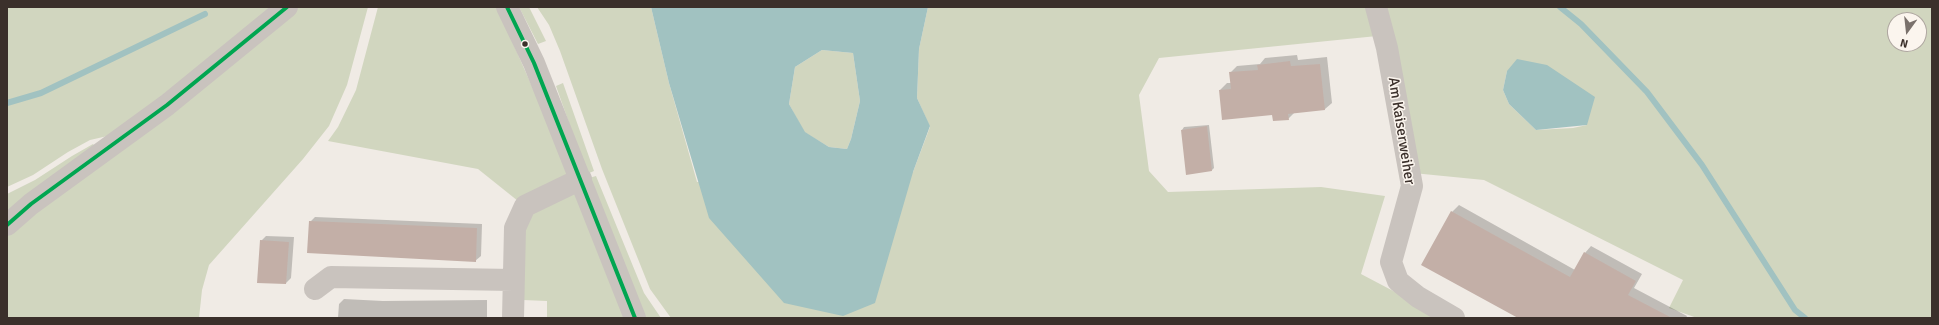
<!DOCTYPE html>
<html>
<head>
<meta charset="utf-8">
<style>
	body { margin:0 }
	#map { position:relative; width:1939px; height:325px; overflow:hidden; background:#f0ebe5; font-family:Signika,sans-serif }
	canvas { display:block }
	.frame { position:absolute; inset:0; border:8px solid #3b302b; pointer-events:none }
	.north { position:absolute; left:1887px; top:12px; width:40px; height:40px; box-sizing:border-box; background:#fbf5ee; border:1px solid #aea6a0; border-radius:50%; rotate:195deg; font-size:11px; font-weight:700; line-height:16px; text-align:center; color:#3b302b }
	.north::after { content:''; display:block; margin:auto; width:14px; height:18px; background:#7a716c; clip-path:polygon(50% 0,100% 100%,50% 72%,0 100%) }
</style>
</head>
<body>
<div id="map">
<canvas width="1939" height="325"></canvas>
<div class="frame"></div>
<div class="north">N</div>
</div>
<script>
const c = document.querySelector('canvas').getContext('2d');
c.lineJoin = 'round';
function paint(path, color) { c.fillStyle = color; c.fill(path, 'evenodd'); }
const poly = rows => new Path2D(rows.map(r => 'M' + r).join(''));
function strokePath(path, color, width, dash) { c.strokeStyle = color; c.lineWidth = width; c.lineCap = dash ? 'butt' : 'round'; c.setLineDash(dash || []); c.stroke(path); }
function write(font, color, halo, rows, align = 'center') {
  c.font = font + ' Signika,sans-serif'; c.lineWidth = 3; c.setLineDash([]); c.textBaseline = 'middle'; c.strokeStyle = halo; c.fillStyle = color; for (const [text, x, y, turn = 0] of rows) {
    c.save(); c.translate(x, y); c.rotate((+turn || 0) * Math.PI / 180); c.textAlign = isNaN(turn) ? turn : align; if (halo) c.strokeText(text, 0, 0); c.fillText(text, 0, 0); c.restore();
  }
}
const green = poly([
	[7,7,275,7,112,135,90,140,68,152,33,175,7,187],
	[299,7,368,7,347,85,329,126,303,159,209,265,202,290,199,318,7,318,7,235],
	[378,7,497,7,572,177,518,201,478,169,328,141,338,127,356,90],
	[519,7,529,7,546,41,538,44],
	[537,7,651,7,669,83,697,182,913,172,930,127,917,98,919,49,928,7,1932,7,1932,318,1697,318,1669,308,1683,280,1484,180,1413,173,1377,36,1159,58,1139,95,1149,171,1168,192,1321,187,1385,196,1361,274,1435,313,1433,318,671,318,650,289,602,169,560,51,549,25],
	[1895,20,1919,20,1919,44,1895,44],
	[1507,71,1587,125,1573,128,1536,130,1509,104,1503,90],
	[822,50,853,53,860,101,851,139,847,149,829,147,804,132,789,104,795,67],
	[563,83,594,171,587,174,556,86],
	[93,144,96,148,7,213,7,194,35,180,72,156],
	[596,176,644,293,661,318,642,318,589,178],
	[578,189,628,318,547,318,547,301,523,300,523,230,532,210]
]);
const water = poly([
	[651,7,928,7,919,49,917,98,930,126,913,172,875,303,843,316,784,303,709,218,669,83],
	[822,50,853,53,860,101,851,139,847,149,829,147,805,132,789,104,795,67],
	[1517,59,1547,65,1595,97,1587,125,1536,130,1509,104,1503,90,1507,71]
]);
const shadow = poly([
	[1297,55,1298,60,1327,57,1332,103,1325,109,1295,112,1288,119,1220,90,1227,83,1231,83,1230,73,1237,66,1260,64,1265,58],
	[1209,125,1214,168,1212,170,1187,173,1182,130,1184,127],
	[1459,205,1575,270,1585,253,1591,246,1642,274,1634,288,1687,316,1686,318,1520,318,1452,212],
	[315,217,482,224,481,256,475,261,310,222],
	[266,236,294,237,291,278,286,283,261,241],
	[344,299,383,301,487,300,487,318,338,318,339,304]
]);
const stream = poly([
	[1560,7,1581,24,1647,92,1702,165,1795,310,1805,318],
	[7,103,41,93,205,14]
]);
const building = poly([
	[1290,61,1291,66,1320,64,1325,110,1288,114,1289,120,1273,121,1272,115,1222,120,1219,90,1231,89,1229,72,1258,70,1257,65],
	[1207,126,1212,171,1186,175,1181,130],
	[1451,211,1570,277,1584,252,1636,281,1628,295,1672,318,1518,318,1421,265],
	[309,221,477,228,476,262,307,253],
	[260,240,289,242,286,284,257,283]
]);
const minor = poly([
	[507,7,534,63,635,318],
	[1376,7,1387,48,1412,186,1391,262,1398,281,1418,297,1454,318],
	[7,225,31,204,167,105,287,7],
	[315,289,331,277,513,280],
	[513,318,515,228,525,206,581,179]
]);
const bus1 = poly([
	[507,7,534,63,635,318],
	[7,225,31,204,167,105,287,7]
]);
const markers = [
	[525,44,3.5,"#3b302b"]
];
const streetNames = [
	["Am Kaiserweiher",1401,131,81]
];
paint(green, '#d1d6bf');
paint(water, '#a1c2c1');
paint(shadow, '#0003');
strokePath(stream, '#a1c2c1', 6);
paint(building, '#c3afa7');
strokePath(minor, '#c9c3be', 22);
strokePath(bus1, '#00a651', 4);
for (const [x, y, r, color] of markers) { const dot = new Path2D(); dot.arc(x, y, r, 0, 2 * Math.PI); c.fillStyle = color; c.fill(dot); strokePath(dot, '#fbf5ee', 1.5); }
write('15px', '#3b302b', '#fbf5ee', streetNames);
</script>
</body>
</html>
